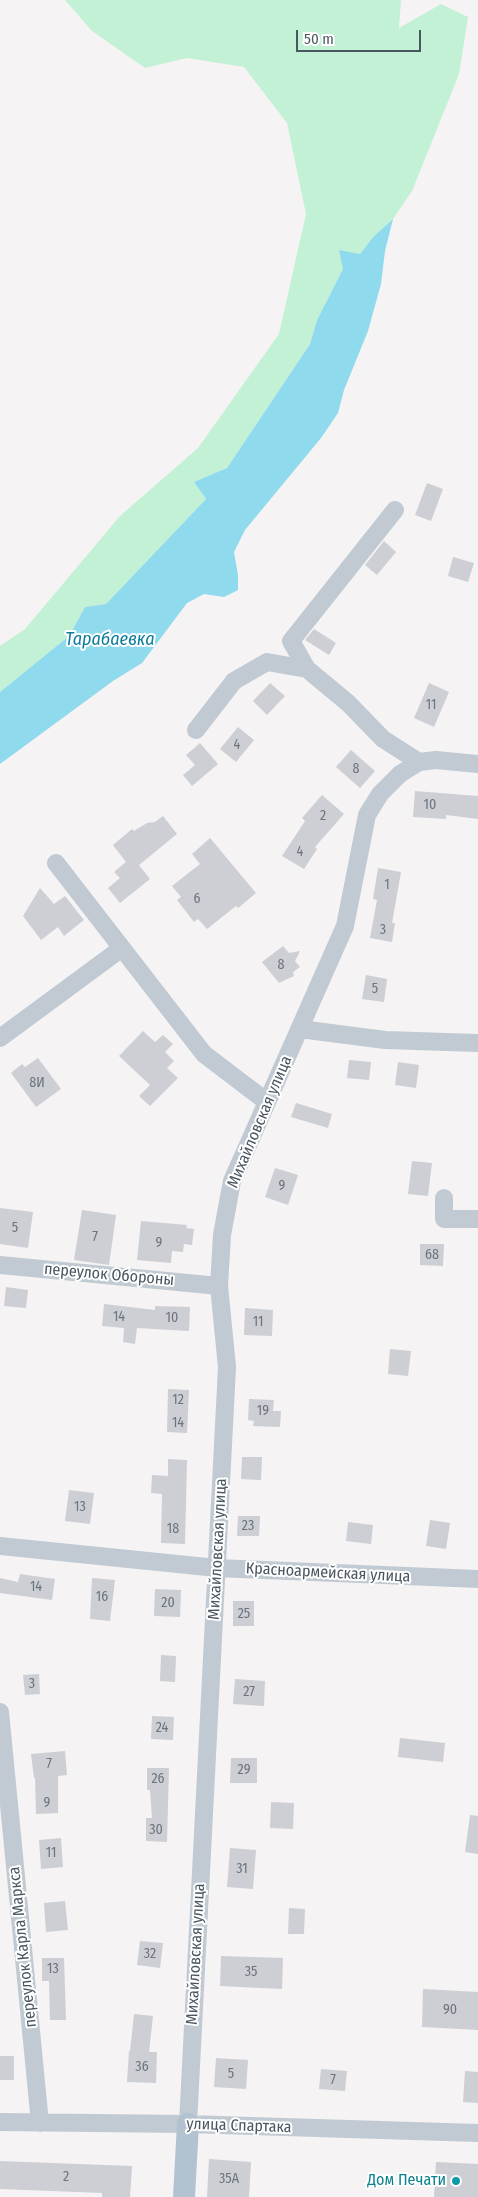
<!DOCTYPE html>
<html>
<head>
<meta charset="utf-8">
<style>
	body { margin:0 }
	#map { position:relative; width:478px; height:2197px; overflow:hidden; background:#f5f3f3; font-family:"Fira Sans Condensed",sans-serif }
	canvas { display:block }
	.scale { position:absolute; left:296px; top:30px; width:125px; height:22px; box-sizing:border-box; border:2px solid #4a5661; border-top:0; padding-left:6px; font-size:15px; line-height:18px; white-space:nowrap; color:#4a5661; -webkit-text-stroke:4px #fff; paint-order:stroke }
</style>
</head>
<body>
<div id="map">
<canvas width="478" height="2197"></canvas>
<div class="scale">50 m</div>
</div>
<script>
const c = document.querySelector('canvas').getContext('2d');
c.lineJoin = 'round';
function paint(path, color) { c.fillStyle = color; c.fill(path, 'evenodd'); }
const poly = rows => new Path2D(rows.map(r => 'M' + r).join(''));
function strokePath(path, color, width, dash) { c.strokeStyle = color; c.lineWidth = width; c.lineCap = dash ? 'butt' : 'round'; c.setLineDash(dash || []); c.stroke(path); }
function write(font, color, halo, rows, align = 'center') {
  c.font = font + ' "Fira Sans Condensed",sans-serif'; c.lineWidth = 4; c.setLineDash([]); c.textBaseline = 'middle'; c.strokeStyle = halo; c.fillStyle = color; for (const [text, x, y, turn = 0] of rows) {
    c.save(); c.translate(x, y); c.rotate((+turn || 0) * Math.PI / 180); c.textAlign = isNaN(turn) ? turn : align; if (halo) c.strokeText(text, 0, 0); c.fillText(text, 0, 0); c.restore();
  }
}
const green = poly([
	[65,0,401,0,399,28,441,4,468,17,459,74,412,191,393,219,374,236,360,254,343,269,317,320,310,344,227,468,195,482,206,499,106,604,85,607,69,636,0,692,0,646,25,629,120,516,198,448,279,334,306,214,287,123,244,67,187,58,145,68,92,31]
]);
const water = poly([
	[393,219,385,251,381,284,368,331,344,390,338,413,321,438,245,530,234,552,238,575,238,590,224,597,204,594,187,603,142,663,113,681,0,764,0,692,69,636,85,607,106,604,206,499,194,482,227,468,310,344,317,320,343,269,339,250,360,254,374,236]
]);
const building = poly([
	[427,483,443,489,431,521,415,515],
	[384,541,396,552,377,575,365,565],
	[453,557,474,563,468,582,448,576],
	[314,629,336,643,329,655,305,640],
	[270,683,285,696,267,715,253,701],
	[429,683,449,692,434,727,414,718],
	[238,727,254,740,236,762,220,749],
	[200,743,218,764,192,786,183,775,195,765,186,755],
	[351,750,375,771,360,788,336,767],
	[415,791,478,796,478,819,446,815,446,819,413,817],
	[322,795,344,814,315,847,317,849,304,869,282,856,305,821,302,818],
	[163,816,177,834,139,865,150,879,120,903,108,888,120,878,114,872,126,862,113,845,132,829,134,831,147,823,155,822],
	[210,838,256,893,238,908,236,906,207,929,198,919,194,922,177,900,181,897,172,886,200,864,192,854],
	[378,868,401,872,392,923,395,923,392,942,370,938,377,900,373,899],
	[40,888,54,904,65,896,84,920,64,936,58,927,41,940,23,916],
	[283,946,289,953,300,951,295,961,300,967,293,972,294,976,279,983,262,962],
	[366,975,387,979,384,1002,362,999],
	[143,1031,155,1042,163,1035,173,1044,165,1052,174,1061,167,1068,178,1078,150,1106,139,1096,150,1085,119,1056],
	[38,1058,61,1089,36,1107,11,1073,22,1064,25,1067],
	[349,1060,371,1062,369,1080,347,1078],
	[398,1062,419,1065,416,1088,395,1085],
	[296,1103,332,1114,328,1128,291,1117],
	[412,1161,432,1163,428,1196,408,1194],
	[275,1168,298,1175,288,1205,265,1197],
	[0,1208,33,1212,28,1248,0,1244],
	[82,1210,116,1215,109,1265,74,1260],
	[141,1221,187,1225,186,1228,194,1229,192,1245,184,1244,183,1252,172,1251,171,1263,137,1260],
	[420,1244,444,1244,443,1266,420,1265],
	[6,1287,28,1290,26,1308,4,1306],
	[104,1304,155,1310,155,1306,190,1307,189,1331,137,1328,135,1344,123,1342,124,1328,102,1326],
	[245,1308,273,1310,272,1336,244,1335],
	[390,1349,411,1351,408,1376,388,1374],
	[168,1389,189,1390,187,1433,167,1432],
	[249,1399,274,1400,273,1411,281,1411,280,1427,253,1426,254,1421,248,1420],
	[242,1457,262,1457,261,1480,241,1479],
	[168,1459,187,1460,185,1544,161,1543,162,1494,151,1493,152,1475,168,1476],
	[69,1490,94,1493,90,1524,65,1521],
	[238,1516,260,1516,259,1536,237,1536],
	[430,1520,450,1523,446,1549,426,1546],
	[348,1522,373,1525,371,1544,346,1541],
	[20,1574,55,1579,52,1600,0,1593,0,1578,18,1582],
	[92,1578,115,1580,110,1621,90,1619],
	[155,1589,181,1590,180,1617,154,1616],
	[233,1601,254,1601,254,1626,233,1626],
	[161,1655,176,1656,175,1682,160,1681],
	[39,1674,40,1694,25,1695,23,1675],
	[235,1679,265,1681,264,1706,233,1704],
	[152,1716,174,1717,173,1740,151,1739],
	[400,1738,445,1743,443,1762,398,1757],
	[65,1751,67,1775,58,1776,58,1813,36,1814,35,1778,34,1778,31,1754],
	[231,1758,257,1758,257,1783,230,1783],
	[147,1768,169,1768,167,1842,146,1841,146,1818,152,1818,150,1790,147,1790],
	[271,1802,294,1803,293,1829,270,1828],
	[470,1815,478,1816,478,1854,465,1852],
	[61,1838,63,1867,41,1869,39,1840],
	[230,1848,256,1850,253,1889,227,1887],
	[65,1901,68,1930,46,1932,44,1903],
	[289,1908,305,1909,304,1934,288,1934],
	[140,1941,163,1943,160,1968,137,1965],
	[221,1956,283,1958,282,1989,220,1986],
	[42,1958,64,1958,66,2020,50,2020,49,1981,42,1981],
	[423,1989,478,1992,478,2030,422,2027],
	[134,2014,153,2016,149,2052,157,2052,156,2083,127,2082,129,2051,130,2051],
	[0,2056,14,2056,14,2080,0,2080],
	[216,2058,248,2060,246,2089,214,2087],
	[321,2069,347,2071,345,2091,319,2089],
	[465,2071,478,2072,478,2103,463,2102],
	[209,2159,251,2162,249,2197,207,2197],
	[0,2161,132,2166,130,2197,102,2197,102,2193,0,2189],
	[436,2162,478,2164,478,2197,434,2197]
]);
const minor = poly([
	[307,669,291,641,395,510],
	[196,730,234,681,267,662,307,669,348,703,383,739,419,762],
	[56,863,204,1054,267,1102],
	[300,1029,385,1040,478,1043],
	[0,1038,122,948],
	[444,1198,444,1219,478,1219],
	[0,1265,219,1286],
	[0,1546,217,1568,478,1579],
	[0,1712,40,2123],
	[0,2122,188,2124,478,2133],
	[188,2124,227,1367,219,1286,222,1235,232,1181,345,926,367,815,380,794,400,774,419,762,436,760,478,764]
]);
const major = poly([
	[184,2197,188,2124]
]);
const markers = [
	[456,2181,5,"#0f9aa8"]
];
const numberNames = [
	["11",431,705],
	["4",237,745],
	["8",356,769],
	["10",430,805],
	["2",323,816],
	["4",300,852],
	["1",387,885],
	["6",197,899],
	["3",383,930],
	["8",281,965],
	["5",375,989],
	["8И",37,1083],
	["9",282,1186],
	["5",15,1228],
	["7",95,1237],
	["9",159,1243],
	["68",432,1255],
	["14",119,1317],
	["10",172,1318],
	["11",258,1322],
	["12",178,1400],
	["19",263,1411],
	["14",178,1423],
	["13",80,1507],
	["23",248,1526],
	["18",173,1529],
	["14",36,1587],
	["16",102,1597],
	["20",168,1603],
	["25",244,1614],
	["3",32,1684],
	["27",249,1692],
	["24",162,1728],
	["7",49,1764],
	["29",244,1770],
	["26",158,1779],
	["9",47,1803],
	["30",156,1830],
	["11",51,1853],
	["31",242,1869],
	["32",150,1954],
	["13",53,1969],
	["35",251,1972],
	["90",450,2010],
	["36",142,2067],
	["5",231,2074],
	["7",333,2080],
	["2",66,2177],
	["35А",229,2179]
];
const streetNames = [
	["Михайловская улица",260,1122,-67],
	["переулок Обороны",109,1275,5],
	["Михайловская улица",218,1549,-87],
	["Красноармейская улица",328,1573,3],
	["переулок Карла Маркса",23,1947,-96],
	["Михайловская улица",196,1954,-87],
	["улица Спартака",239,2126,2]
];
const cultureNames = [
	["Дом Печати",446,2181]
];
const waterNames = [
	["Тарабаевка",110,640]
];
paint(green, '#c3f1d5');
paint(water, '#90daee');
paint(building, '#cdcfd5');
strokePath(minor, '#c1cad2', 18);
strokePath(major, '#b3c2d1', 22);
for (const [x, y, r, color] of markers) { const dot = new Path2D(); dot.arc(x, y, r, 0, 2 * Math.PI); c.fillStyle = color; c.fill(dot); strokePath(dot, '#fff', 2); }
write('14px', '#6b747e', null, numberNames);
write('16px', '#4a5661', '#fff', streetNames);
write('16px', '#0d838f', '#fff', cultureNames, 'right');
write('italic 18px', '#0c7c9b', '#fff', waterNames);
</script>
</body>
</html>
